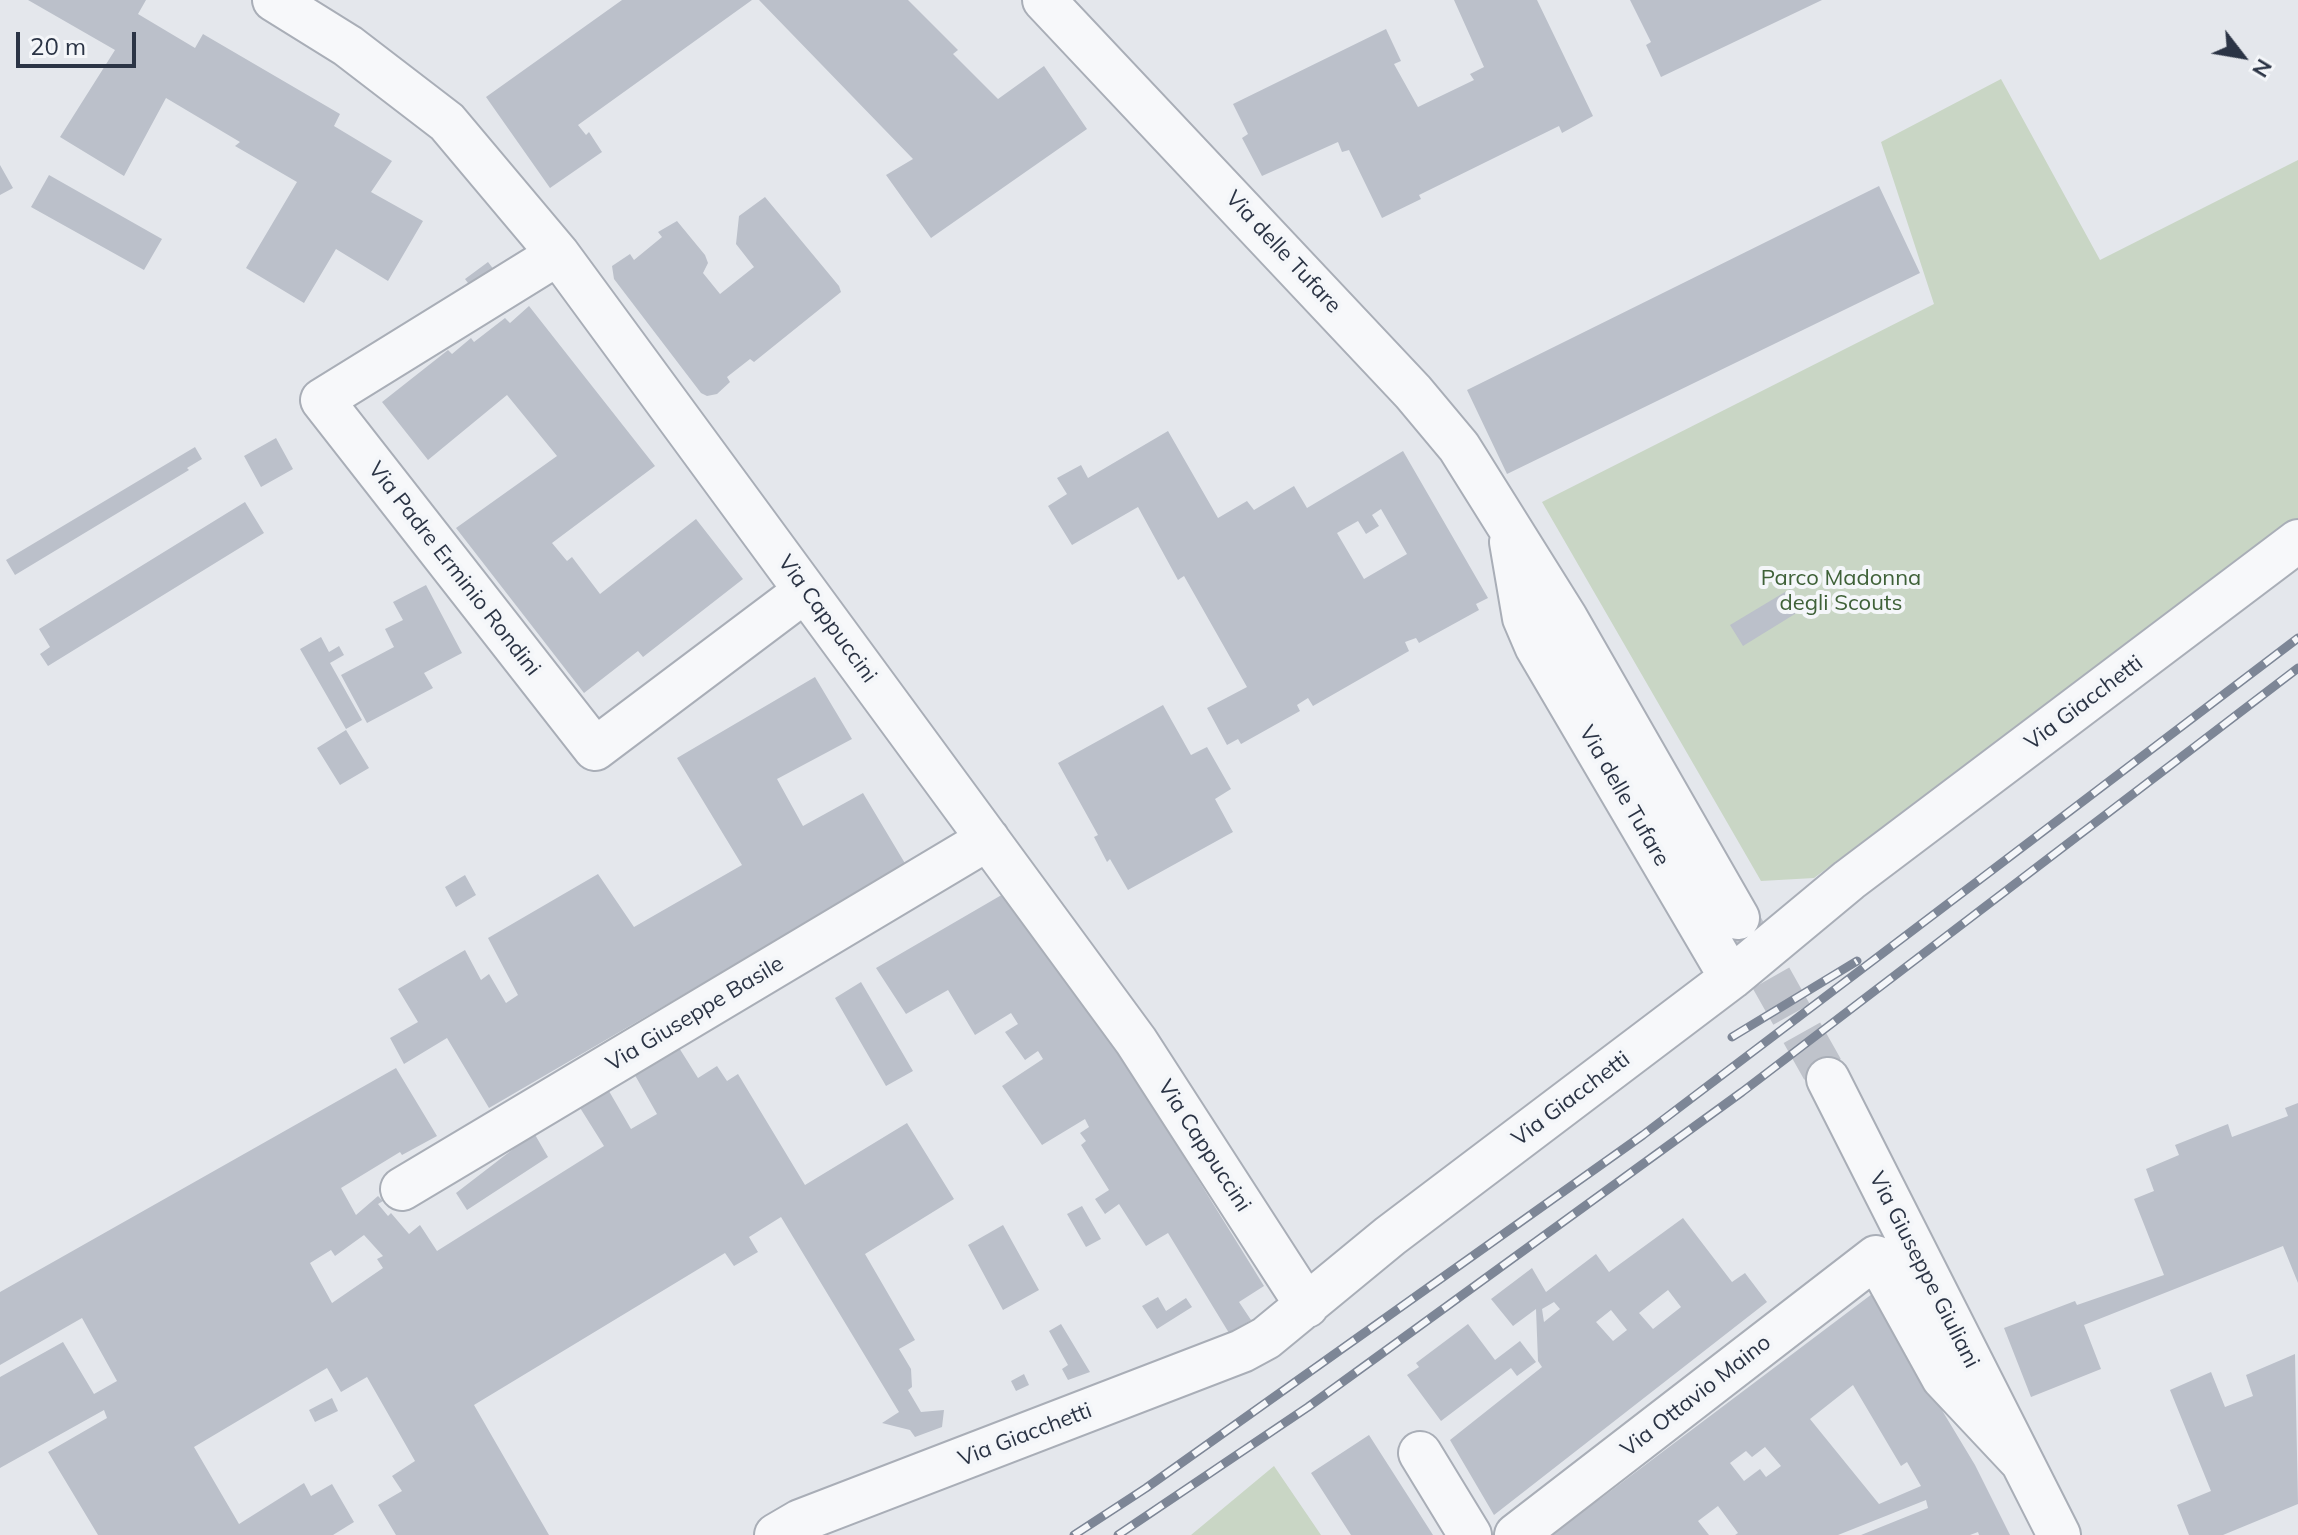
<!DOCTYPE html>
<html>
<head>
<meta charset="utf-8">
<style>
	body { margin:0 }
	#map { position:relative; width:2298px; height:1535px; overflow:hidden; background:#e4e7ec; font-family:Mulish,sans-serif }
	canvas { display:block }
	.north { position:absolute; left:2202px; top:16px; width:80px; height:80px; -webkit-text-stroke:6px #f4f6f9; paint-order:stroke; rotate:121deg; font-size:22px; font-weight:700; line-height:32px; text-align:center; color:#2b3445 }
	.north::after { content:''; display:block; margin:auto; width:28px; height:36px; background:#2b3445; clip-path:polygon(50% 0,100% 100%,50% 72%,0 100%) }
	.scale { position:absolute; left:16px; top:32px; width:120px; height:36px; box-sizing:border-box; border:4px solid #2b3445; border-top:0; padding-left:10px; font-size:24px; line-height:28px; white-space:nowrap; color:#2b3445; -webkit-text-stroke:6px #f4f6f9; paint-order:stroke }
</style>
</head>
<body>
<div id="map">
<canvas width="2298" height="1535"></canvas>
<div class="north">N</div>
<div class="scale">20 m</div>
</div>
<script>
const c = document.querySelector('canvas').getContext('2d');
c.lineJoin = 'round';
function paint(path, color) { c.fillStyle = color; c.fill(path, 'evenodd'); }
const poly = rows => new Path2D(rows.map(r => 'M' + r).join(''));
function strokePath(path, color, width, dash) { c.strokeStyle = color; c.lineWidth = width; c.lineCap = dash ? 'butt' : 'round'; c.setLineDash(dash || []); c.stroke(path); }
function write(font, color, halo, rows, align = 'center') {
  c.font = font + ' Mulish,sans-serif'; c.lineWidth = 8; c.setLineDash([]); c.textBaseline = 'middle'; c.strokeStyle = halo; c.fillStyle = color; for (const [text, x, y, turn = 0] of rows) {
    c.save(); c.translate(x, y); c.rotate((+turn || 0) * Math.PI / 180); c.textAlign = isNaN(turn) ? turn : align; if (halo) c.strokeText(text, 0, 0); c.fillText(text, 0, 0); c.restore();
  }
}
const green = poly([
	[2001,79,2100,260,2298,160,2298,518,1814,878,1761,881,1542,502,1934,304,1881,142],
	[1274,1466,1321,1535,1191,1535]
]);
const building = poly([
	[28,0,146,0,138,14,195,48,203,34,340,114,334,126,392,161,371,192,423,221,388,281,336,249,304,303,246,268,297,182,235,146,240,142,166,98,124,176,60,137,115,50],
	[622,0,752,0,578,125,586,135,589,132,602,152,550,188,486,97],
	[759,0,908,0,958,50,953,54,998,99,1044,66,1087,129,931,238,886,175,913,159],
	[1454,0,1537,0,1593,116,1562,133,1559,126,1419,195,1421,199,1382,218,1349,150,1342,152,1338,142,1262,176,1242,138,1248,134,1233,104,1386,29,1401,61,1394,64,1418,107,1474,80,1470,74,1484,67],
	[1630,0,1822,0,1661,77,1646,45,1651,42],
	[0,165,13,188,0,195],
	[49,175,162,239,144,270,31,207],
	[1879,186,1920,273,1507,474,1467,390],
	[765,197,839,286,841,292,754,362,750,359,727,377,730,382,717,394,707,396,701,393,614,279,612,266,630,254,634,260,662,237,658,232,677,221,705,255,708,263,703,273,720,294,754,267,736,244,739,216],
	[488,262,498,275,474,291,465,279],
	[529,306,655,466,552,543,567,561,572,557,600,594,696,519,743,579,643,657,638,651,584,693,456,528,557,456,507,395,428,460,382,402,448,350,452,354,471,338,474,342,505,318,510,323],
	[1168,431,1218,518,1247,501,1254,510,1294,486,1307,508,1403,451,1488,598,1476,604,1479,610,1419,643,1416,638,1405,642,1409,651,1313,706,1308,698,1297,705,1300,711,1241,744,1238,739,1227,745,1207,708,1247,687,1184,576,1178,580,1138,507,1072,545,1048,506,1067,494,1057,478,1081,465,1088,478],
	[1381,509,1407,554,1364,579,1337,533,1358,521,1366,534,1379,526,1372,515],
	[276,438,293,469,261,487,244,456],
	[195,447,202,459,187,468,189,470,15,575,6,560],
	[245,502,264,533,48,666,40,654,50,647,39,629],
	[426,585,462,653,424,673,433,688,367,723,341,675,394,647,385,629,403,620,393,602],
	[1790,589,1803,609,1743,646,1730,625],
	[321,637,329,652,339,646,344,655,330,663,362,720,346,729,300,649],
	[815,677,852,739,777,779,803,826,863,793,906,865,489,1108,447,1038,404,1064,390,1038,418,1022,398,989,465,950,481,980,489,974,506,1003,518,995,488,938,598,874,634,927,742,865,677,758],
	[1163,705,1191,755,1207,747,1231,789,1215,799,1233,832,1128,890,1110,859,1107,862,1094,837,1098,835,1058,763],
	[346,730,369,768,340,785,317,748],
	[465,875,476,895,456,907,445,887],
	[1005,893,1016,914,1021,913,1175,1128,1168,1131,1264,1286,1239,1302,1251,1320,1229,1333,1168,1233,1146,1246,1119,1204,1105,1214,1095,1199,1109,1190,1081,1145,1086,1141,1080,1133,1089,1127,1085,1119,1042,1145,1002,1086,1043,1059,1038,1051,1025,1060,1005,1032,1018,1024,1011,1013,975,1035,948,990,906,1014,876,968],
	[861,982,913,1071,886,1086,835,998],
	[676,1043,698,1078,717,1066,727,1081,738,1074,805,1185,907,1123,954,1199,865,1254,915,1340,899,1349,911,1369,912,1387,908,1390,921,1412,944,1410,942,1427,915,1437,910,1430,882,1423,899,1412,781,1217,749,1237,758,1252,734,1266,725,1253,474,1405,549,1535,396,1535,378,1505,402,1491,392,1476,415,1461,367,1377,341,1392,327,1368,194,1447,239,1524,304,1483,311,1496,332,1484,354,1522,333,1535,98,1535,48,1452,107,1418,104,1410,0,1468,0,1377,63,1342,94,1394,117,1381,82,1318,0,1365,0,1292,396,1068,437,1136,402,1155,400,1152,341,1188,356,1215,378,1196,383,1201,378,1204,388,1216,391,1213,409,1234,420,1225,437,1251,604,1146,577,1103,606,1086,631,1129,657,1114,632,1070],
	[364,1235,383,1256,377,1259,383,1268,332,1303,310,1263,331,1250,335,1256],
	[2298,1103,2298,1283,2283,1246,2084,1325,2101,1369,2031,1397,2004,1328,2075,1301,2077,1305,2164,1275,2134,1199,2154,1191,2146,1169,2179,1155,2175,1145,2228,1124,2232,1137,2288,1116,2285,1108],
	[534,1133,548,1157,467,1210,456,1193],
	[1082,1206,1101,1239,1086,1247,1067,1214],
	[1683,1218,1732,1282,1745,1273,1767,1302,1494,1515,1450,1440,1542,1367,1538,1361,1536,1309,1513,1326,1491,1299,1532,1268,1546,1292,1596,1254,1609,1272],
	[1668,1290,1681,1307,1653,1329,1639,1313],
	[1554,1302,1560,1309,1544,1322,1542,1309],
	[1611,1310,1627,1330,1613,1341,1596,1322],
	[1003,1225,1039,1290,1003,1310,968,1245],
	[1872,1294,1975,1465,2010,1535,1979,1535,1978,1532,1970,1535,1861,1535,1928,1508,1926,1500,1838,1535,1735,1535,1738,1533,1718,1506,1698,1521,1709,1535,1543,1535,1596,1494,1600,1499,1604,1496],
	[1853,1385,1901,1466,1907,1462,1921,1486,1879,1504,1810,1419],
	[1765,1447,1781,1466,1766,1477,1760,1469,1744,1481,1730,1463,1746,1451,1752,1457],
	[1158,1297,1166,1311,1186,1298,1192,1307,1157,1329,1142,1306],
	[1061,1324,1090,1372,1068,1380,1062,1369,1068,1365,1049,1331],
	[1468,1324,1495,1360,1520,1341,1536,1362,1517,1376,1511,1368,1441,1421,1407,1375,1419,1367,1416,1363],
	[2295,1354,2298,1504,2223,1535,2189,1535,2177,1505,2211,1491,2170,1390,2211,1372,2225,1407,2253,1396,2246,1375],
	[1024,1374,1029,1385,1016,1391,1011,1381],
	[332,1398,338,1411,315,1422,309,1410],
	[1369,1435,1433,1535,1351,1535,1311,1473]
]);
const streetTunnel = poly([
	[1740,923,1828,1079]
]);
const street = poly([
	[274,0,348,46,447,122,558,254,1136,1041,1307,1306],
	[1044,0,1413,392,1459,447,1566,618,1738,918],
	[558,254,322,400,595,749,805,591],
	[1511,542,1524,618,1536,646,1731,978],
	[1828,1079,2059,1535],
	[402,1189,988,839],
	[1420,1453,1470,1535],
	[776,1535,800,1521,1242,1351,1266,1338,1390,1236,1731,978,1849,880,2298,541],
	[1516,1535,1876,1257,1943,1378,2021,1461]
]);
const rail = poly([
	[1732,1037,1857,961],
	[1074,1535,1146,1488,1643,1135,2298,638],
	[1118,1535,1308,1407,1742,1092,2298,668]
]);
const streetNames = [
	["Via delle Tufare",1283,252,47],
	["Via Padre Erminio Rondini",454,569,52],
	["Via Cappuccini",827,619,54],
	["Via Giacchetti",2084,703,-37],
	["Via delle Tufare",1624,796,60],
	["Via Giuseppe Basile",695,1014,-31],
	["Via Giacchetti",1571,1099,-37],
	["Via Cappuccini",1204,1146,57],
	["Via Giuseppe Giuliani",1924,1270,63],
	["Via Ottavio Maino",1696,1396,-38],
	["Via Giacchetti",1025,1435,-21]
];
const parkNames = [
	["Parco Madonna",1841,578],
	["degli Scouts",1841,603]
];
paint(green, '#c9d6c5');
paint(building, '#bbc0ca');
strokePath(streetTunnel, '#bfc3cb', 42, [42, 21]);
strokePath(street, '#a9aeb7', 46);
strokePath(street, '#f7f8fa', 42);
strokePath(rail, '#7d8696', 9);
strokePath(rail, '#f4f6f9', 6, [18]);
write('22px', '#2b3445', '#f4f6f9', streetNames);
write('22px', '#3f6138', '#f4f6f9', parkNames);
</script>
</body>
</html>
